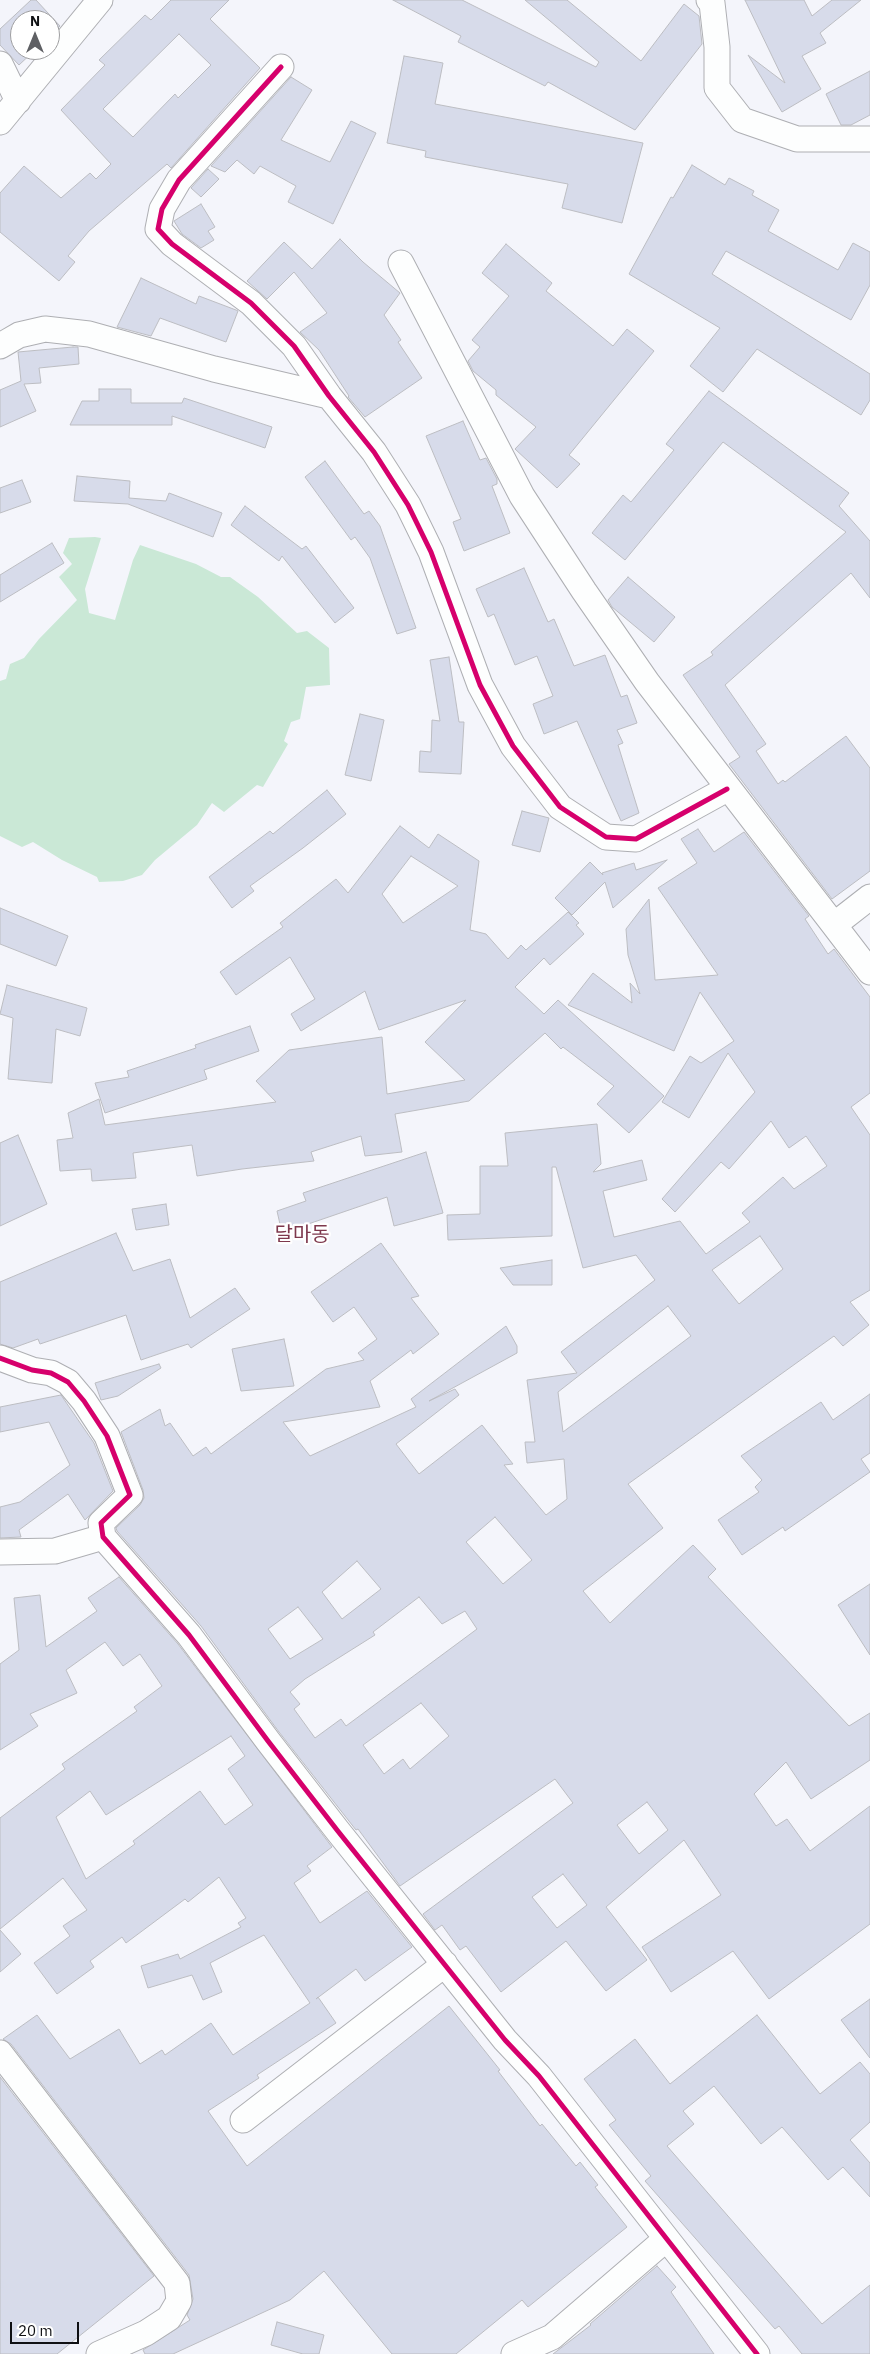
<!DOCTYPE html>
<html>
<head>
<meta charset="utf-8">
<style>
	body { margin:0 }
	#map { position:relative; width:870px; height:2354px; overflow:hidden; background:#f4f5fb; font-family:"IBM Plex Sans",sans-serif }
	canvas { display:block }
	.north { position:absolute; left:10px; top:10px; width:50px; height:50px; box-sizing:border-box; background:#fff; border:1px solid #9f9fa1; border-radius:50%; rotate:0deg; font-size:14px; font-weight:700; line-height:20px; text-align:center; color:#0f1013 }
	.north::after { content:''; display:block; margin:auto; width:18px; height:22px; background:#5f6064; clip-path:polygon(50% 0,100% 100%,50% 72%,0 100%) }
	.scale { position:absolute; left:10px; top:2322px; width:69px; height:22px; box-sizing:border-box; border:2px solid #0f1013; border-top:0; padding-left:6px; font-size:15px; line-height:18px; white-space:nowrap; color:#0f1013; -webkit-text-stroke:4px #fff; paint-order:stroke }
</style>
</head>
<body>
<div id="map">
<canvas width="870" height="2354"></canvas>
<div class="north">N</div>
<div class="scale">20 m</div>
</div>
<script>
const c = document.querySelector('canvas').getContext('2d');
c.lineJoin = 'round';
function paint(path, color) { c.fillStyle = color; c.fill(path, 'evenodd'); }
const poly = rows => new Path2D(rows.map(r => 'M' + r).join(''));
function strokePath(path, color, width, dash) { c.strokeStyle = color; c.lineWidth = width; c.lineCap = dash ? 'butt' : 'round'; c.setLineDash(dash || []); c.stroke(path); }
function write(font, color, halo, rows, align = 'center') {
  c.font = font + ' "IBM Plex Sans","Noto Sans KR",sans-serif'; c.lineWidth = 4.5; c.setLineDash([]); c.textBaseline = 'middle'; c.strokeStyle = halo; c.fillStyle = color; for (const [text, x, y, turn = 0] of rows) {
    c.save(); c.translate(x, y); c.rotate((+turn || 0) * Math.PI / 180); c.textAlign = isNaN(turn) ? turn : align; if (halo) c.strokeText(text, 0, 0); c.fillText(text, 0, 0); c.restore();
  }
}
const green = poly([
	[95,537,101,538,85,589,89,613,115,620,133,560,140,545,196,564,221,577,230,577,258,597,297,633,307,631,329,648,330,685,306,687,300,719,291,722,284,741,288,744,263,787,257,785,224,812,212,803,197,825,155,860,142,875,123,881,99,882,97,877,62,860,33,842,22,847,0,836,0,681,6,679,10,664,24,658,39,639,77,600,59,577,72,564,63,553,69,538]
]);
const building = poly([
	[31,0,36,0,60,26,50,36,50,20,20,20,20,50,35,50,19,65,0,45,0,29,31,0],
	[171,0,229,0,210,19,260,68,171,168,167,164,89,231,68,256,75,262,59,281,0,232,0,193,24,166,61,198,90,173,96,179,111,164,61,110,105,65,99,60,145,15,151,20,171,0],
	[179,34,211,65,178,98,175,94,133,137,103,109,179,34],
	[393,0,462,0,596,67,599,62,525,0,567,0,641,61,684,4,699,16,702,44,635,130,548,82,545,86,458,42,461,36,393,0],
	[745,0,804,0,812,16,832,0,861,0,820,33,826,43,802,56,821,89,782,112,748,55,785,83,745,0],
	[404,56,443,63,435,104,643,143,622,223,562,208,568,184,425,157,426,151,387,143,404,56],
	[870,71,870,115,851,125,841,125,826,94,870,71],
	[291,77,312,90,281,140,330,162,351,121,376,133,333,224,288,202,296,186,260,166,254,174,237,160,225,172,211,166,291,77],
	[692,165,725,185,729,178,754,191,752,195,779,210,768,231,838,270,853,243,870,252,870,285,851,320,726,251,712,274,870,374,870,400,861,415,757,349,723,392,690,366,720,328,629,274,671,197,673,198,692,165],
	[208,169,219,179,201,197,191,188,208,169],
	[201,204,215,227,208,231,214,240,201,248,182,234,174,221,201,204],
	[340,239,363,262,400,293,384,315,401,340,398,342,422,378,365,417,348,397,349,396,319,350,300,332,327,313,294,272,267,299,247,281,284,242,312,269,340,239],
	[506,244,552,283,546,291,613,346,627,329,654,351,569,455,580,464,557,488,515,449,536,427,496,395,496,390,473,371,468,361,480,347,472,340,509,296,482,273,506,244],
	[141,278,196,304,199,296,236,310,238,311,226,342,160,318,151,336,117,327,141,278],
	[73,347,78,347,79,364,39,368,41,383,24,384,36,411,0,427,0,390,21,381,18,352,73,347],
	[99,389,131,389,131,403,182,403,184,398,272,427,265,448,172,416,172,425,70,425,82,401,99,401,99,389],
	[709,391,849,493,839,506,870,541,870,598,851,573,725,685,766,744,756,751,778,784,783,780,785,782,846,736,870,768,870,871,832,899,729,764,740,757,683,675,713,655,711,652,846,532,723,442,625,560,592,533,623,495,631,502,674,450,666,444,709,391],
	[463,421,480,460,486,458,497,479,497,484,492,486,510,533,464,551,453,522,461,519,426,436,463,421],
	[325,461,364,514,369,511,380,526,416,628,397,634,370,558,355,537,351,540,305,477,325,461],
	[77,476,130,481,129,498,166,501,169,493,222,513,213,537,128,504,74,501,77,476],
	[22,480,31,502,0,513,0,488,22,480],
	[245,506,302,549,306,546,354,608,335,623,282,556,279,561,231,525,245,506],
	[52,543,64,563,0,602,0,575,52,543],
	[524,568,548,622,554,619,574,666,605,655,621,697,627,695,637,723,617,730,623,743,618,745,639,813,621,821,577,721,544,734,533,704,553,696,537,656,515,665,494,614,488,617,476,589,524,568],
	[628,577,675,617,654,642,612,607,608,600,628,577],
	[449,657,459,722,464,722,461,774,419,772,420,751,431,752,432,720,440,721,430,660,449,657],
	[360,714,384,720,371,781,345,775,360,714],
	[327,790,346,814,303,848,250,886,254,891,232,908,209,877,270,831,273,834,327,790],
	[522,811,549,818,540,852,512,845,522,811],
	[400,826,429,848,438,834,479,861,470,930,486,934,508,959,521,945,526,950,568,912,579,923,576,925,584,934,550,965,544,958,515,987,544,1014,558,1000,664,1096,629,1133,597,1104,614,1086,563,1047,561,1049,545,1033,469,1101,395,1114,402,1152,365,1156,361,1136,311,1152,314,1161,242,1169,197,1176,192,1145,133,1153,136,1178,92,1181,91,1169,60,1171,57,1140,73,1138,68,1113,99,1099,105,1125,276,1102,256,1081,289,1050,382,1037,387,1094,465,1080,425,1042,466,1000,379,1030,365,991,301,1031,291,1014,315,999,290,957,236,995,220,972,283,927,280,923,336,879,348,893,400,826],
	[411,856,458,886,403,923,382,894,411,856],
	[698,829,714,852,744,832,809,916,805,919,828,954,834,949,870,997,870,1093,851,1107,870,1135,870,1290,850,1302,869,1325,843,1346,834,1336,628,1484,663,1528,583,1591,610,1623,693,1545,716,1569,708,1577,849,1726,870,1713,870,1760,811,1799,786,1762,754,1794,776,1826,787,1819,810,1851,870,1806,870,1924,769,1999,733,1951,671,1992,642,1947,721,1895,684,1840,606,1907,647,1960,606,1991,566,1941,501,1992,466,1946,460,1950,442,1925,435,1930,423,1914,573,1803,555,1779,400,1886,358,1829,356,1830,279,1732,201,1626,117,1531,116,1528,140,1505,144,1498,143,1490,121,1432,160,1409,165,1426,170,1423,193,1456,206,1447,211,1454,326,1369,364,1360,358,1353,377,1339,354,1307,333,1322,311,1292,381,1243,419,1296,411,1298,439,1334,413,1354,411,1350,370,1381,380,1407,283,1422,310,1456,416,1407,411,1399,506,1326,517,1346,517,1353,429,1401,455,1389,459,1395,396,1444,419,1474,482,1425,513,1464,504,1465,546,1515,567,1499,564,1459,527,1463,525,1442,535,1442,527,1380,577,1373,561,1352,655,1280,636,1255,583,1268,556,1167,552,1167,552,1236,448,1240,447,1215,480,1214,480,1166,508,1166,505,1133,597,1124,601,1164,593,1172,642,1160,647,1180,603,1191,614,1237,680,1221,706,1254,750,1222,742,1213,783,1177,794,1189,827,1166,806,1136,789,1148,771,1121,729,1169,721,1162,675,1212,662,1199,755,1092,728,1053,689,1118,662,1102,690,1056,701,1063,734,1041,700,992,674,1051,568,1005,593,973,632,1003,630,983,640,994,628,955,626,929,649,899,655,980,718,975,658,888,697,863,681,839,698,829],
	[760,1236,783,1269,739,1304,712,1270,760,1236],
	[668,1306,691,1336,563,1432,558,1392,668,1306],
	[495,1517,532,1560,503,1584,466,1542,495,1517],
	[357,1561,381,1589,342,1619,322,1592,357,1561],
	[419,1597,442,1624,465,1611,477,1629,346,1726,341,1719,315,1738,294,1709,300,1704,290,1692,305,1679,375,1635,373,1632,419,1597],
	[298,1607,323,1639,290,1659,268,1629,298,1607],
	[421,1703,449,1736,410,1769,403,1759,384,1774,363,1745,421,1703],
	[647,1802,668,1830,639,1854,617,1825,647,1802],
	[563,1874,587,1905,557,1928,532,1897,563,1874],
	[667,860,613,908,605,882,572,915,555,898,590,862,603,875,602,873,634,863,636,870,667,860],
	[0,908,68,936,56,966,0,944,0,908],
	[7,985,87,1008,80,1036,56,1029,52,1083,8,1079,13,1018,0,1014,7,985],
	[250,1026,259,1051,204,1070,207,1079,105,1113,95,1083,129,1077,127,1071,196,1048,195,1045,250,1026],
	[18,1135,47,1204,0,1226,0,1143,18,1135],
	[426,1152,443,1213,394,1226,387,1197,282,1233,277,1211,306,1201,303,1193,426,1152],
	[166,1204,169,1225,136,1230,132,1209,166,1204],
	[116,1233,133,1271,170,1259,190,1318,235,1288,250,1309,191,1348,188,1344,141,1360,126,1315,40,1344,38,1339,13,1348,0,1344,0,1282,116,1233],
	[552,1260,552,1285,513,1285,500,1268,552,1260],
	[284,1339,294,1386,241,1391,232,1349,284,1339],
	[159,1364,161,1368,118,1396,101,1400,95,1383,159,1364],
	[870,1394,870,1453,861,1459,870,1472,785,1531,783,1527,742,1555,718,1520,759,1492,755,1487,762,1480,741,1456,821,1402,833,1420,870,1394],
	[61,1395,94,1443,113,1491,85,1520,68,1494,19,1530,21,1537,0,1538,0,1507,20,1502,70,1465,49,1422,0,1432,0,1407,61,1395],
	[119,1577,178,1644,332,1847,307,1866,311,1871,294,1883,320,1923,367,1891,412,1947,365,1981,356,1969,316,1999,318,1997,336,2023,257,2075,259,2078,208,2111,247,2166,449,2006,500,2070,498,2071,540,2126,542,2124,576,2166,580,2162,598,2185,595,2187,627,2227,528,2307,522,2300,456,2354,392,2354,324,2271,290,2300,173,2354,145,2354,143,2350,190,2320,187,2315,193,2299,189,2275,11,2044,3,2039,37,2015,70,2059,119,2029,140,2064,162,2050,165,2055,211,2023,233,2055,310,2003,264,1935,210,1963,222,1992,203,2000,192,1975,148,1988,141,1966,178,1954,180,1959,241,1927,238,1923,246,1918,219,1877,188,1902,185,1899,126,1943,122,1937,90,1961,94,1967,57,1994,34,1963,70,1936,63,1926,87,1910,63,1878,0,1929,0,1818,65,1769,62,1764,137,1711,134,1707,162,1686,140,1654,123,1666,105,1642,66,1670,77,1693,30,1714,38,1726,0,1750,0,1664,19,1650,14,1598,40,1595,46,1647,97,1611,88,1598,119,1577],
	[231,1736,245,1756,228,1769,253,1805,225,1825,200,1791,133,1841,135,1844,86,1879,56,1817,90,1791,106,1815,231,1736],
	[870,1584,870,1655,838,1605,870,1584],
	[0,1930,21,1954,0,1972,0,1930],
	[870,1999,870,2058,841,2020,870,1999],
	[757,2015,820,2094,860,2062,870,2074,870,2122,850,2140,870,2163,870,2197,843,2167,828,2180,782,2127,761,2144,714,2086,683,2111,694,2124,667,2146,822,2324,870,2285,870,2354,802,2354,779,2326,775,2329,645,2181,651,2176,609,2125,616,2120,584,2079,635,2039,670,2084,757,2015],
	[0,2077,154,2276,57,2354,0,2354,0,2077],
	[657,2266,676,2287,671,2292,714,2354,553,2354,591,2325,590,2324,657,2266],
	[277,2322,324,2335,319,2354,303,2354,271,2345,277,2322]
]);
const minor = poly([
	[709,0,712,3,717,47,717,88,742,120,797,139,870,139],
	[0,64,18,101],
	[281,67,179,180,162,209,158,229,172,244,251,303,294,346,329,396,374,452,408,505,431,552,480,685,513,746,560,807,606,837,636,839,727,789],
	[0,122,100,0],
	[401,263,522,496,584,591,647,682,834,925],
	[0,346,19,335,45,329,89,334,214,369,329,396],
	[870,897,834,925,870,972],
	[0,1358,32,1370,51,1373,68,1382,84,1401,107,1436,130,1495,101,1523,103,1537,189,1635,268,1741,337,1830,505,2040,539,2076,757,2354],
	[0,1552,55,1551,103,1537],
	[0,2053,177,2283,179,2301,169,2318,146,2333,99,2354],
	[243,2120,445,1964],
	[514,2354,552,2337,666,2239]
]);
const cycleway = poly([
	[281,67,179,180,162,209,158,229,172,244,251,303,294,346,329,396,374,452,408,505,431,552,480,685,513,746,560,807,606,837,636,839,727,789],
	[0,1358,32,1370,51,1373,68,1382,84,1401,107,1436,130,1495,101,1523,103,1537,189,1635,268,1741,337,1830,505,2040,539,2076,757,2354]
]);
const quarterNames = [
	["달마동",302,1235]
];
paint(green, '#cae8d6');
paint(building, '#d7dbea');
strokePath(building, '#bcbdc2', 1);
strokePath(minor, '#aeafb3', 27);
strokePath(minor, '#fdfefe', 25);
strokePath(cycleway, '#d6006c', 5);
write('20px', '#7e384d', '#fff', quarterNames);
</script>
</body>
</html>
